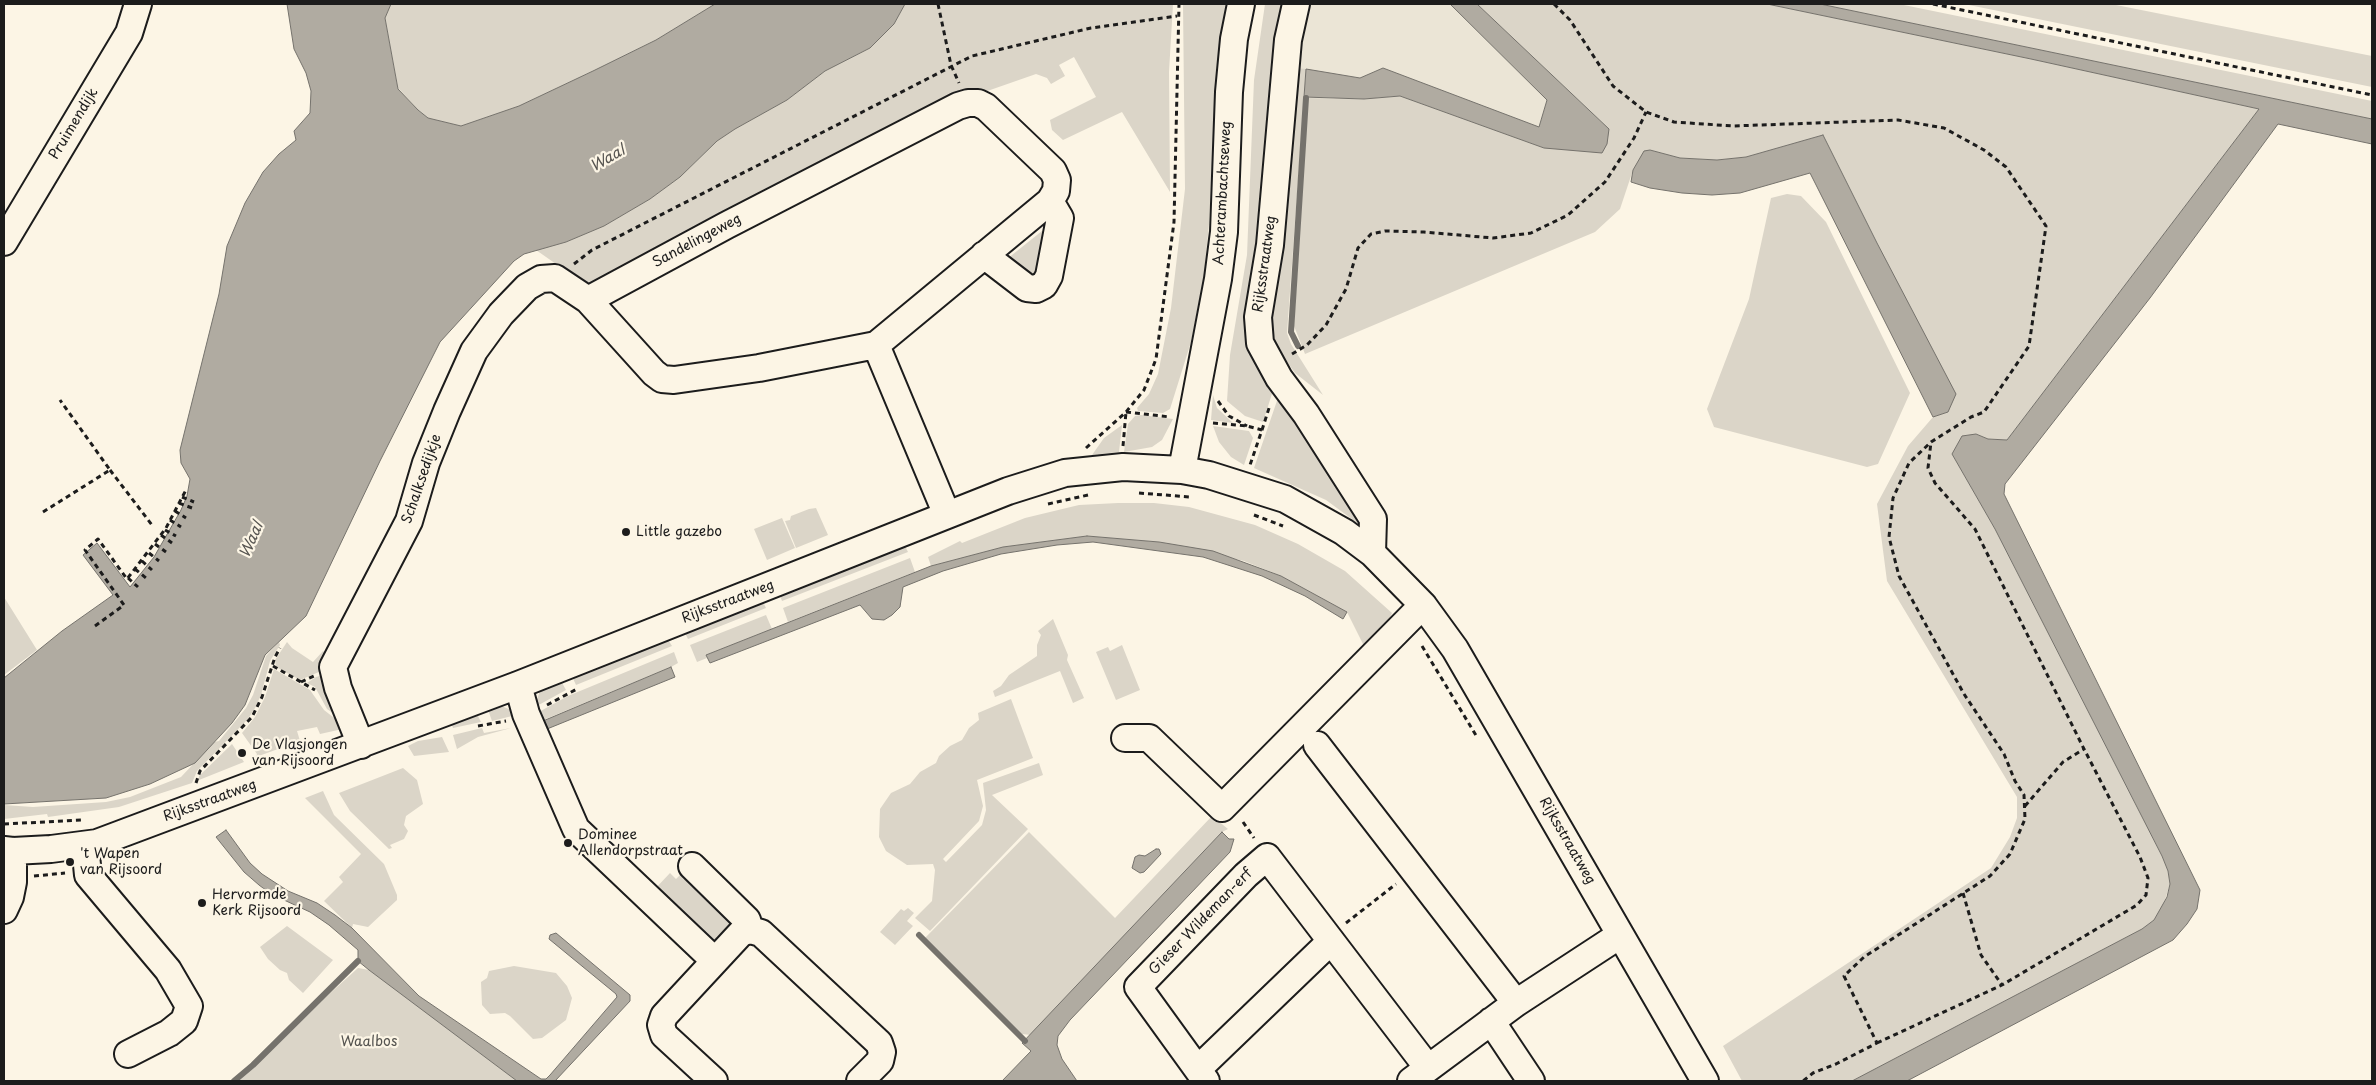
<!DOCTYPE html>
<html>
<head>
<meta charset="utf-8">
<style>
	body { margin:0 }
	#map { position:relative; width:2376px; height:1085px; overflow:hidden; background:#fcf5e5; font-family:"Playpen Sans",sans-serif }
	canvas { display:block }
	.frame { position:absolute; inset:0; border:5px solid #1c1c1c; pointer-events:none }
</style>
</head>
<body>
<div id="map">
<canvas width="2376" height="1085"></canvas>
<div class="frame"></div>
</div>
<script>
const c = document.querySelector('canvas').getContext('2d');
c.lineJoin = 'round';
function paint(path, color) { c.fillStyle = color; c.fill(path, 'evenodd'); }
const poly = rows => new Path2D(rows.map(r => 'M' + r).join(''));
function strokePath(path, color, width, dash) { c.strokeStyle = color; c.lineWidth = width; c.lineCap = dash ? 'butt' : 'round'; c.setLineDash(dash || []); c.stroke(path); }
function write(font, color, halo, rows, align = 'center') {
  c.font = font + ' "Playpen Sans",sans-serif'; c.lineWidth = 4.5; c.setLineDash([]); c.textBaseline = 'middle'; c.strokeStyle = halo; c.fillStyle = color; for (const [text, x, y, turn = 0] of rows) {
    c.save(); c.translate(x, y); c.rotate((+turn || 0) * Math.PI / 180); c.textAlign = isNaN(turn) ? turn : align; if (halo) c.strokeText(text, 0, 0); c.fillText(text, 0, 0); c.restore();
  }
}
const built = poly([
	[1305,4,1450,4,1547,100,1539,127,1383,68,1360,78,1295,68]
]);
const green = poly([
	[391,4,715,4,656,40,593,71,519,106,461,126,428,118,418,110,398,88,385,18],
	[905,4,1173,4,1169,72,1170,192,1122,112,1063,140,1052,130,1050,120,1096,97,1074,57,1059,65,1065,76,1051,84,1047,78,1036,74,973,96,589,287,536,250,566,242,604,226,650,199,680,177,717,141,735,129,787,100,825,71,870,48,894,24],
	[1183,4,1227,4,1217,64,1209,224,1204,276,1191,342,1170,409,1163,413,1138,411,1137,408,1149,394,1158,374,1171,308,1185,189],
	[1265,4,1292,4,1256,338,1276,381,1263,422,1245,416,1227,401,1230,355,1247,255,1254,80],
	[1477,4,1767,4,2031,59,2259,109,2007,440,1988,439,1976,434,1952,454,1995,529,2162,856,2168,871,2170,884,2162,909,2154,920,2142,929,1852,1081,1742,1081,1723,1046,1991,868,2010,837,2017,818,2017,797,1887,581,1877,504,1908,446,1933,417,1948,412,1877,243,1823,135,1746,157,1717,160,1680,158,1650,150,1633,170,1620,209,1595,232,1305,354,1294,326,1308,98,1364,99,1400,96,1544,148,1609,129],
	[1820,4,1899,4,2372,101,2372,119],
	[1964,4,2111,4,2372,56,2372,87],
	[1295,68,1306,69,1287,333,1291,344,1323,395,1295,373,1277,348,1269,315],
	[1787,194,1801,196,1826,222,1910,393,1878,464,1867,467,1714,427,1707,409,1749,299,1771,198],
	[1046,230,1040,282,1007,259,1042,231],
	[1281,389,1368,525,1360,525,1326,500,1254,468],
	[1213,395,1217,408,1233,423,1211,420],
	[1141,415,1173,419,1162,440,1152,447,1124,452,1128,424,1135,416],
	[1122,425,1119,452,1092,455,1104,438],
	[1213,426,1249,431,1253,438,1244,465,1231,457,1219,442],
	[1118,503,1154,503,1189,507,1255,525,1298,544,1345,571,1392,613,1390,617,1393,621,1366,650,1347,612,1281,576,1244,561,1159,542,1087,536,1003,547,931,566,928,557,960,541,962,543,1025,518,1079,505],
	[816,508,828,535,796,548,785,521,790,520,791,516,809,509],
	[782,518,795,548,767,560,754,529],
	[904,544,908,552,782,601,779,593],
	[910,558,915,572,788,622,783,608],
	[4,597,37,650,4,675],
	[762,600,766,608,688,639,684,631],
	[766,615,772,629,706,655,707,658,697,662,690,645],
	[1053,619,1068,655,1067,660,1084,698,1073,703,1060,671,995,697,993,691,1001,686,1009,675,1037,656,1037,645,1041,635,1038,631],
	[667,638,672,646,576,685,571,674],
	[279,642,280,645,270,661,261,695,255,708,248,719,197,771,192,783,119,807,48,817,47,814,4,819,4,805,33,807,106,802,130,797,181,777,214,742,219,741,246,708,253,695,266,656],
	[287,642,292,648,313,662,323,651,332,657,326,669,300,680,276,667,275,660],
	[1122,645,1140,690,1116,700,1096,652,1108,647,1110,651],
	[674,652,678,663,671,667,541,721,537,713,568,696],
	[274,669,310,690,324,710,347,728,320,734,317,727,297,731,300,741,256,757,257,754,242,733,255,717,265,697],
	[327,674,337,716,327,709,315,687,307,683,316,677],
	[560,679,566,690,535,707,540,690],
	[1011,699,1033,758,977,780,983,806,979,821,943,859,946,862,982,825,986,810,983,783,1039,763,1043,775,992,795,1028,829,930,931,915,918,932,901,935,870,933,864,907,865,886,851,879,837,880,809,891,793,910,784,920,772,936,763,939,756,950,746,962,740,969,728,979,720,978,713],
	[499,705,511,710,516,715,492,721,487,707],
	[476,712,481,722,453,728,451,722],
	[482,728,484,733,511,728,478,737,457,749,453,735],
	[442,737,449,752,414,756,408,746,418,741],
	[232,744,244,762,199,780,199,776],
	[403,768,417,780,423,804,406,816,404,825,408,831,404,839,390,845,392,848,389,849,350,811,339,793],
	[323,791,334,815,384,864,397,895,397,900,368,927,353,924,352,928,324,901,343,882,339,877,361,854,305,798],
	[1212,816,1228,829,1222,832,1031,1035,1022,1034,925,938,1029,832,1115,918],
	[685,870,734,920,723,941,711,943,653,891,670,873,676,879],
	[908,908,914,913,907,921,913,926,895,945,880,932,901,909,904,911],
	[287,926,333,960,303,993,289,980,287,973,280,970,268,959,260,947],
	[514,966,556,973,567,986,572,998,566,1020,542,1038,533,1039,510,1016,505,1013,490,1014,482,1005,481,982,487,978,489,971],
	[358,968,369,970,387,983,517,1081,233,1081]
]);
const water = poly([
	[287,4,391,4,385,18,398,89,418,110,428,118,461,126,519,106,593,71,656,40,715,4,905,4,894,24,870,48,825,71,787,100,735,129,717,141,680,177,650,199,604,226,566,242,524,254,514,261,440,342,380,461,306,616,265,655,245,705,232,723,195,763,150,784,106,798,4,804,4,678,62,631,113,595,83,555,97,543,130,587,154,557,181,510,187,496,190,479,181,463,180,450,219,294,227,246,245,203,263,172,279,154,296,140,294,131,310,113,311,91,306,73,294,49,287,4],
	[1450,4,1477,4,1609,129,1607,144,1602,153,1544,148,1400,96,1364,99,1304,97,1306,69,1360,78,1383,68,1539,127,1547,100,1450,4],
	[1767,4,1820,4,2372,119,2372,144,2278,124,2150,298,2005,484,2004,494,2200,890,2197,909,2187,924,2173,940,1907,1081,1852,1081,2142,929,2154,920,2167,897,2170,884,2168,871,2162,856,1995,529,1952,454,1962,436,1976,434,1988,439,2007,440,2259,109,2031,59,1767,4],
	[1823,135,1877,243,1956,394,1948,412,1933,417,1810,173,1740,193,1712,195,1682,193,1650,188,1631,182,1633,170,1644,151,1650,150,1680,158,1717,160,1746,157,1823,135],
	[1087,536,1159,542,1213,551,1281,576,1347,612,1343,619,1305,596,1262,576,1203,557,1093,542,1057,545,1001,554,943,571,903,587,900,607,892,615,884,620,872,619,860,605,710,663,706,655,931,566,1003,547,1087,536],
	[671,667,675,677,547,729,543,721,671,667],
	[226,830,250,863,262,874,288,891,317,903,335,915,352,928,419,996,541,1079,546,1079,550,1075,617,997,616,994,549,939,550,935,556,933,630,995,630,1001,555,1081,517,1081,369,970,358,961,358,950,329,925,310,912,271,894,259,885,244,872,216,837,226,830],
	[1222,832,1229,839,1234,839,1230,852,1070,1020,1058,1036,1057,1045,1062,1059,1077,1081,1002,1081,1031,1051,1022,1043,1222,832],
	[1156,849,1159,849,1161,854,1144,872,1140,873,1132,868,1135,857,1139,855,1145,856,1156,849]
]);
const stream = poly([
	[1298,346,1291,332,1306,98],
	[919,935,1025,1041],
	[234,1081,253,1065,358,961]
]);
const path = poly([
	[938,4,951,65,959,83],
	[1554,4,1570,20,1613,86,1646,112,1674,122,1733,126,1898,120,1944,128,1984,150,2006,167,2046,226,2029,346,1984,412,1971,417,1931,442,1909,463,1893,498,1889,537,1899,576,1964,694,2004,754,2015,781,2024,795,2025,819,2010,854,1990,876,1864,957,1844,976,1877,1043,1836,1064,1813,1073,1803,1081],
	[1933,4,2372,95],
	[574,264,592,250,972,56,1091,28,1177,16],
	[1292,354,1307,345,1326,325,1346,289,1358,248,1371,234,1385,231,1424,232,1493,238,1531,233,1568,215,1605,182,1634,138,1646,112],
	[1218,401,1229,416,1247,426],
	[1126,412,1170,417],
	[1213,423,1247,426,1262,430,1250,465],
	[1262,430,1270,405],
	[1123,446,1126,412],
	[1086,448,1126,412,1144,390,1156,359,1174,222,1179,4],
	[110,470,152,525],
	[1139,493,1190,497],
	[182,497,194,502],
	[179,503,192,508],
	[1048,504,1088,495],
	[175,511,186,518],
	[43,512,110,470,60,400],
	[1254,515,1283,526],
	[170,520,181,527],
	[165,530,176,536],
	[161,535,172,543],
	[155,544,166,552],
	[149,553,159,561],
	[142,561,152,570],
	[135,569,146,578],
	[128,578,138,587],
	[95,626,124,605,85,550,98,539,127,579,166,528,187,488],
	[1422,646,1477,737],
	[273,666,315,690],
	[301,682,314,676],
	[547,705,577,689],
	[478,726,506,721],
	[196,783,200,771,252,717,262,697,275,657,280,648],
	[2025,806,2063,762,2084,749],
	[1243,822,1254,838],
	[4,824,83,820],
	[34,876,65,873],
	[1963,893,1981,955,2002,985],
	[1346,923,1396,884],
	[1877,1043,2002,985,2137,905,2146,895,2148,878,2140,857,2084,749,1975,529,1935,483,1928,468,1931,442]
]);
const minor = poly([
	[1296,4,1288,40,1270,245,1258,317,1260,343,1279,378,1306,414,1373,519,1372,553],
	[4,242,129,33,138,4],
	[984,255,1027,288,1036,289,1044,285,1049,276,1060,218,1050,201],
	[876,345,1050,201,1056,191,1057,180,1053,171,986,107,978,103,968,103,958,106,727,225,588,300,654,373,662,379,674,380,759,368,876,345,947,515],
	[1182,470,1218,279,1224,232,1229,92,1234,39,1241,4],
	[518,685,526,714,576,829,715,961],
	[1125,738,1149,738,1222,808,1423,605],
	[361,745,338,688,333,667,409,521,426,463,447,411,474,351,501,314,527,287,541,279,555,278,588,300],
	[1317,745,1516,1003],
	[85,845,88,875,168,970,189,1006,184,1021,169,1033,128,1054],
	[4,850,13,851,51,849,97,843,518,685,1008,491,1065,473,1123,467,1182,470,1209,475,1285,499,1344,532,1372,553,1423,605,1455,649,1705,1081],
	[692,866,747,920,750,930],
	[4,910,10,897,13,882,13,851],
	[1491,1021,1531,1081],
	[1198,1069,1331,941],
	[714,1081,664,1035,661,1025,664,1016,715,961,741,933,750,930,761,933,879,1043,882,1052,880,1061,860,1081],
	[1206,1081,1138,987,1246,875,1267,857,1428,1068],
	[1411,1081,1516,1003,1620,935]
]);
const markers = [
	[626,532,5,"#1c1c1c"],
	[242,753,5,"#1c1c1c"],
	[568,843,5,"#1c1c1c"],
	[70,862,5,"#1c1c1c"],
	[202,903,5,"#1c1c1c"]
];
const streetNames = [
	["Pruimendijk",74,124,-59],
	["Achterambachtseweg",1223,193,-87],
	["Sandelingeweg",697,241,-28],
	["Rijksstraatweg",1265,264,-82],
	["Schalksedijkje",422,479,-71],
	["Rijksstraatweg",728,602,-21],
	["Rijksstraatweg",210,801,-20],
	["Rijksstraatweg",1567,841,60],
	["Gieser Wildeman-erf",1201,922,-46]
];
const poiNames = [
	["Little gazebo",636,532],
	["De Vlasjongen",252,745],
	["van Rijsoord",252,761],
	["Dominee",578,835],
	["Allendorpstraat",578,851],
	["'t Wapen",80,854],
	["van Rijsoord",80,870],
	["Hervormde",212,895],
	["Kerk Rijsoord",212,911]
];
const parkNames = [
	["Waalbos",369,1042]
];
const waterNames = [
	["Waal",608,159,-30],
	["Waal",252,540,-66]
];
paint(built, '#ebe5d6');
paint(green, '#dbd5c8');
paint(water, '#b0aba1');
strokePath(water, '#75726c', 1);
strokePath(stream, '#75726c', 6);
strokePath(minor, '#1c1c1c', 30);
strokePath(path, '#1c1c1c', 3, [5, 4]);
strokePath(minor, '#fcf5e5', 26);
for (const [x, y, r, color] of markers) { const dot = new Path2D(); dot.arc(x, y, r, 0, 2 * Math.PI); c.fillStyle = color; c.fill(dot); strokePath(dot, '#fcf5e5', 2); }
write('14px', '#1c1c1c', '#fcf5e5', streetNames);
write('14px', '#1c1c1c', '#fcf5e5', poiNames, 'left');
write('14px', '#555450', '#fcf5e5', parkNames);
write('italic 15px', '#575551', '#fcf5e5', waterNames);
</script>
</body>
</html>
